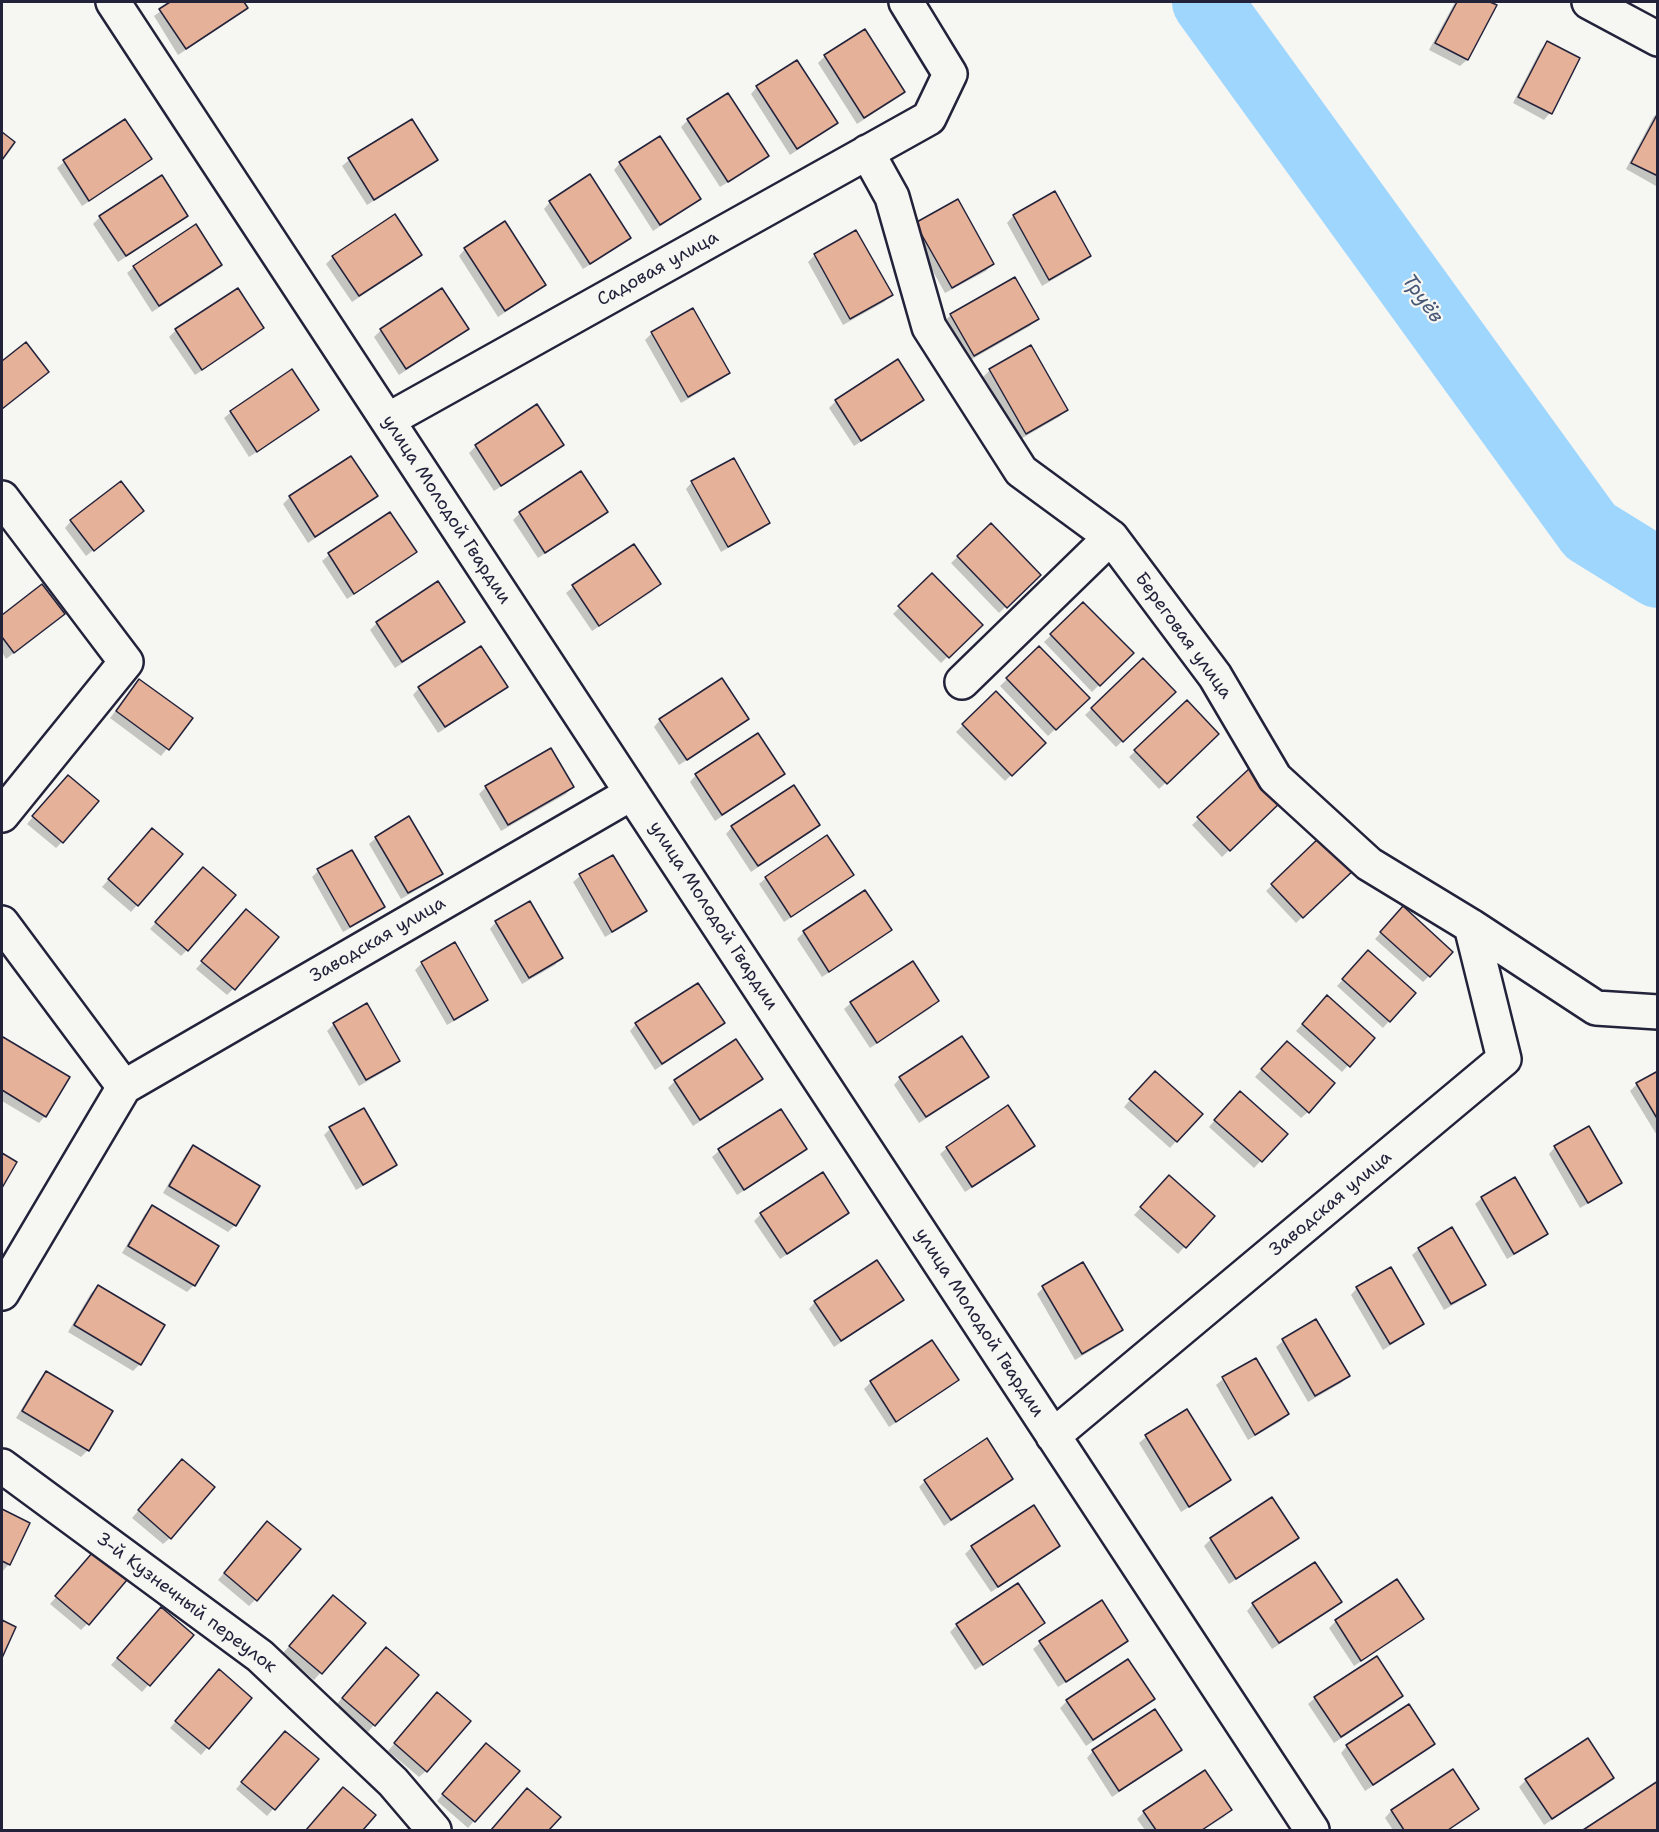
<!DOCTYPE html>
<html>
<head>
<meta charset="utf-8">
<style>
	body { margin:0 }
	#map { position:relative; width:1659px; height:1832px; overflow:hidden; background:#f6f6f2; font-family:"Shantell Sans",sans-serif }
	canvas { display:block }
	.frame { position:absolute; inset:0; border:3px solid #22223b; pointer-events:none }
</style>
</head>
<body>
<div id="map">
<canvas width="1659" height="1832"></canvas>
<div class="frame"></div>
</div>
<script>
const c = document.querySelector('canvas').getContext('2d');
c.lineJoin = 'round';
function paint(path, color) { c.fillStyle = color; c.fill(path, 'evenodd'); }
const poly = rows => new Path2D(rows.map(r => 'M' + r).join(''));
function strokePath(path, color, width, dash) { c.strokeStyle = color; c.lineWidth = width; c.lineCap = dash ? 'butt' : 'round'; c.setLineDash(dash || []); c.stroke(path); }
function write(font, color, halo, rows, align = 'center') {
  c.font = font + ' "Shantell Sans",sans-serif'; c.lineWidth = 4.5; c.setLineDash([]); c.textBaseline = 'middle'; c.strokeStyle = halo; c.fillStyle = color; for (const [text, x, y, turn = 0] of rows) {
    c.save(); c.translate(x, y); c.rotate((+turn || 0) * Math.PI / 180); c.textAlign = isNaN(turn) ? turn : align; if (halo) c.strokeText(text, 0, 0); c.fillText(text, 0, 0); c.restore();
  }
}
const shadow = poly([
	[173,2,242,2,246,8,240,14,178,55,154,16],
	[1455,2,1487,2,1495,6,1467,60,1460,66,1429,50],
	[865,32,903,92,897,98,857,124,818,63,825,56],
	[1548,43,1550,113,1544,120,1513,103,1541,49],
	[757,87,836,123,829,129,790,155,751,94],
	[1658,113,1658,185,1656,186,1626,169,1654,116],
	[688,120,767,156,760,162,720,187,681,127],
	[125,121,150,159,143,166,82,206,57,168,64,162],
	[349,160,436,160,429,166,367,205,342,166],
	[620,163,699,198,692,205,653,231,614,170],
	[1054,193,1089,256,1083,262,1042,286,1007,223,1013,216],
	[550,202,629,237,622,244,583,269,544,209],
	[187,215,180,222,118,262,93,224,100,217],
	[916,224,992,264,986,271,945,293,910,230],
	[855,232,891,295,884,302,843,325,808,262,814,256],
	[465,249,544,284,537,291,498,317,459,256],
	[420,255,413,262,352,302,326,264,333,257],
	[220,265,214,272,152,312,127,273,134,267],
	[237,290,262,328,256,335,195,375,169,337,176,330],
	[442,290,467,328,460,335,399,375,374,337,381,330],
	[951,315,1037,319,1030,326,967,362,944,321],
	[652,333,728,373,722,379,681,403,645,340],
	[26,344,47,372,2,409,2,363],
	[897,362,922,400,916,406,854,446,829,408,836,401],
	[990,370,1066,410,1059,417,1019,440,983,377],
	[537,407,562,445,555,451,494,491,469,453,476,446],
	[317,410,311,417,249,457,224,418,231,412],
	[351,458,376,496,369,502,308,543,283,504,290,497],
	[581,473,606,512,600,518,538,558,513,520,520,513],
	[692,482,769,523,762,529,721,552,686,489],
	[142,511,86,556,65,528,71,521],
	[390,514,415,552,408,559,347,599,322,561,329,555],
	[991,525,1039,575,999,613,951,563],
	[634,546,659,584,653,591,592,631,566,593,573,587],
	[932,575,980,625,941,663,893,614],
	[437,583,463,621,456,628,395,668,370,630,377,623],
	[41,586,63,614,6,659,2,652,2,616],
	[1083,604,1131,653,1092,692,1044,642],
	[1039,648,1088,698,1048,736,1000,686],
	[1143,660,1174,692,1116,747,1085,715],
	[139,681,191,719,161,756,110,718],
	[506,686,499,693,438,733,413,695,419,688],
	[996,693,1044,743,1005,781,956,732],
	[1187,702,1217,734,1159,789,1129,757],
	[747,718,741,725,679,765,654,727,660,720],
	[1250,770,1280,801,1222,857,1192,825],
	[783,774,776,780,715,821,690,782,696,775],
	[61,783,62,842,56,848,27,824],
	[486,787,572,787,566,794,501,831,479,794],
	[818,825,812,831,751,872,726,834,732,827],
	[146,836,137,905,131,912,102,887],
	[1323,836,1354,868,1296,923,1266,891],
	[376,838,441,873,434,880,401,899,369,844],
	[318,871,383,907,377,913,343,932,312,877],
	[852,875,845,882,784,922,759,884,766,878],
	[196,876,187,950,181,956,150,929],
	[580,876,645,911,638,918,605,937,573,882],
	[865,892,890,930,883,937,822,977,797,939,804,932],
	[1397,915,1429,976,1423,982,1375,939],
	[240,918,233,989,227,995,196,969],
	[496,922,561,958,555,965,522,984,490,929],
	[455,944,487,1000,480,1006,447,1025,415,970,422,963],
	[1362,959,1389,1021,1383,1028,1337,986],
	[937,1001,931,1008,870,1048,844,1009,851,1003],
	[1321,1003,1373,1038,1342,1072,1296,1031],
	[723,1023,716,1029,655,1070,630,1031,636,1024],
	[334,1024,399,1060,392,1067,359,1086,327,1031],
	[3,1039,45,1116,39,1123,2,1101,2,1041],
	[1280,1049,1308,1112,1301,1118,1255,1077],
	[1658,1072,1658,1137,1630,1091,1637,1084],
	[987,1076,980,1083,919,1123,894,1085,900,1078],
	[761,1079,754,1086,693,1126,668,1088,675,1081],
	[1148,1079,1201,1114,1170,1148,1124,1107],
	[1233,1099,1286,1134,1254,1168,1209,1127],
	[780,1111,805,1149,799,1155,737,1195,712,1157,719,1151],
	[330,1129,395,1165,389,1171,356,1190,324,1135],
	[1033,1146,1027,1152,965,1192,940,1154,947,1148],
	[193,1147,235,1225,228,1232,163,1193,186,1154],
	[1555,1147,1620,1183,1613,1189,1580,1208,1549,1154],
	[1163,1184,1212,1216,1178,1254,1134,1215],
	[1482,1198,1547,1234,1540,1240,1507,1259,1475,1204],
	[152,1207,194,1285,187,1292,122,1253,145,1214],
	[847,1212,841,1219,780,1259,754,1221,761,1214],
	[1419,1249,1484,1284,1477,1291,1444,1310,1412,1255],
	[98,1287,140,1364,133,1371,68,1332,91,1293],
	[1043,1288,1121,1330,1114,1337,1075,1360,1037,1294],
	[1357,1288,1422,1324,1415,1330,1383,1350,1351,1295],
	[902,1300,895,1306,834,1347,809,1309,815,1302],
	[1283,1341,1348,1376,1341,1383,1308,1402,1276,1347],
	[932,1342,957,1380,950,1387,889,1427,864,1389,871,1382],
	[1255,1360,1287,1414,1281,1421,1248,1440,1216,1385,1223,1379],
	[46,1373,88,1450,81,1457,16,1418,39,1380],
	[1146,1437,1229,1480,1223,1486,1181,1512,1139,1443],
	[175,1468,170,1538,163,1544,132,1518],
	[1011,1478,1005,1485,944,1526,919,1487,925,1481],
	[1272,1499,1297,1537,1290,1544,1229,1584,1204,1546,1211,1539],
	[2,1511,28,1524,9,1564,3,1571],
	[261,1530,256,1599,249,1606,218,1580],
	[1058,1545,1052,1552,991,1592,965,1554,972,1547],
	[93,1554,87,1624,81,1630,50,1604],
	[1397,1581,1422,1619,1415,1626,1354,1666,1329,1628,1336,1621],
	[1018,1585,1043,1623,1037,1630,975,1670,950,1632,957,1625],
	[1340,1602,1333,1609,1272,1649,1247,1611,1253,1604],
	[326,1604,364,1623,314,1680,283,1653],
	[154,1616,192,1635,142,1692,111,1665],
	[1127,1641,1120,1647,1058,1687,1033,1649,1040,1643],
	[379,1655,374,1725,368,1732,336,1705],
	[1128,1661,1153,1699,1147,1705,1086,1746,1060,1708,1067,1701],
	[212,1678,250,1698,201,1755,170,1728],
	[1401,1696,1395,1703,1334,1743,1308,1704,1315,1698],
	[431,1701,426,1771,419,1777,388,1751],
	[279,1739,317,1759,267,1816,236,1789],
	[1433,1744,1427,1750,1365,1791,1341,1753,1347,1746],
	[1180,1749,1173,1756,1112,1797,1087,1758,1093,1751],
	[480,1751,474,1821,468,1828,437,1801],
	[1453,1771,1478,1809,1471,1816,1449,1830,1393,1830,1385,1818,1391,1811],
	[1613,1778,1606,1785,1544,1825,1519,1787,1526,1780],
	[1658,1783,1658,1830,1586,1830],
	[337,1796,374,1815,361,1830,307,1830],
	[521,1797,558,1817,547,1830,492,1830],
	[1230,1810,1224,1817,1203,1830,1145,1830,1137,1819,1144,1812]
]);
const river = poly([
	[1207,2,1590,531,1658,573]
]);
const building = poly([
	[170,2,244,2,248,8,186,49,159,9,170,2],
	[1457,2,1490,2,1497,5,1468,60,1435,43,1457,2],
	[865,29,905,92,864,118,824,55,865,29],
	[1547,41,1580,58,1552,114,1518,97,1547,41],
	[797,60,838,123,797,149,756,86,797,60],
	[728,93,769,156,728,182,687,119,728,93],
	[1658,113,1658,176,1631,163,1658,113],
	[125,119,152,159,89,201,63,160,125,119],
	[412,119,438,160,374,200,348,158,412,119],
	[2,132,15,142,2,160,2,132],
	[660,136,701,199,660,225,619,162,660,136],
	[590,174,631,238,590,264,549,201,590,174],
	[162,175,188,216,126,256,99,216,162,175],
	[1055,191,1091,256,1049,280,1013,215,1055,191],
	[958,199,994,264,952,288,915,223,958,199],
	[395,214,422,255,359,296,332,256,395,214],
	[505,221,546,285,505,311,464,248,505,221],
	[196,224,222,265,159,306,133,266,196,224],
	[856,230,893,295,850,319,814,254,856,230],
	[1015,277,1039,319,974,356,950,314,1015,277],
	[238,288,264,328,202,370,175,329,238,288],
	[442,288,469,329,406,369,380,329,442,288],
	[693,308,730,373,688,397,651,332,693,308],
	[26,342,49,372,2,409,2,361,26,342],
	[1031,345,1068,410,1026,434,989,369,1031,345],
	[898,359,924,400,861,441,835,400,898,359],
	[292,369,319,410,257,452,230,411,292,369],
	[537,404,564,445,501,486,475,445,537,404],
	[351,456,378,496,315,537,289,496,351,456],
	[734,458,770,523,728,547,691,481,734,458],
	[581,471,608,512,545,553,519,512,581,471],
	[121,481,144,511,94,551,70,520,121,481],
	[390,512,417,552,354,594,328,553,390,512],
	[991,523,1041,575,1007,608,957,556,991,523],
	[634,544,661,584,599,626,572,585,634,544],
	[932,573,983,625,949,658,898,606,932,573],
	[438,581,465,622,402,662,376,622,438,581],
	[42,584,65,614,14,653,2,637,2,615,42,584],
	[1083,602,1134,653,1100,686,1050,634,1083,602],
	[481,646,508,687,445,727,418,687,481,646],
	[1039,646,1090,698,1056,730,1006,678,1039,646],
	[1143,658,1176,692,1123,742,1091,708,1143,658],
	[722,678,749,719,687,760,659,719,722,678],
	[139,679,193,718,169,750,116,711,139,679],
	[996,691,1046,743,1012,776,962,724,996,691],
	[1187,700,1219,734,1167,784,1134,750,1187,700],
	[758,733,785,774,722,815,695,774,758,733],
	[551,748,574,787,508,825,485,786,551,748],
	[1250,768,1282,801,1230,851,1197,817,1250,768],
	[68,775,99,801,63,843,32,816,68,775],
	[794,785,820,825,758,866,731,826,794,785],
	[409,816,443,874,408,893,375,837,409,816],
	[152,828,183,854,138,906,108,879,152,828],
	[1323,834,1356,868,1303,918,1271,884,1323,834],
	[827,835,854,875,791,917,765,877,827,835],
	[352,850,385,907,350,927,317,869,352,850],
	[613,855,647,911,612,932,579,874,613,855],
	[203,867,236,895,188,951,155,922,203,867],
	[865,890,892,930,829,972,803,931,865,890],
	[530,901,563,958,529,978,495,921,530,901],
	[1403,906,1453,952,1430,977,1380,932,1403,906],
	[246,909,279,937,235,990,201,961,246,909],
	[455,942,488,1000,454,1020,421,962,455,942],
	[1368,950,1416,993,1390,1022,1342,979,1368,950],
	[913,961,939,1001,877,1043,850,1002,913,961],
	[698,983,725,1023,662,1064,635,1023,698,983],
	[1327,995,1375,1038,1350,1067,1302,1024,1327,995],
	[367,1003,400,1061,366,1080,333,1023,367,1003],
	[962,1036,989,1077,926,1117,899,1077,962,1036],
	[3,1037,70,1077,46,1117,2,1090,2,1039,3,1037],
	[736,1039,763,1079,700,1120,674,1080,736,1039],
	[1287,1041,1335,1083,1309,1113,1261,1069,1287,1041],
	[1155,1071,1203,1114,1177,1142,1129,1099,1155,1071],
	[1658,1071,1658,1120,1636,1083,1658,1071],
	[1240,1091,1288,1134,1262,1162,1214,1120,1240,1091],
	[1008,1105,1035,1146,972,1187,946,1147,1008,1105],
	[364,1108,397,1165,363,1185,329,1127,364,1108],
	[781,1109,807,1149,744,1190,718,1149,781,1109],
	[1589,1126,1622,1183,1588,1203,1554,1146,1589,1126],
	[193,1145,260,1186,236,1226,169,1186,193,1145],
	[2,1153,17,1162,2,1188,2,1153],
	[823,1172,849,1213,787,1254,760,1213,823,1172],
	[1169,1175,1215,1216,1186,1248,1140,1207,1169,1175],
	[1515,1177,1548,1234,1514,1254,1481,1197,1515,1177],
	[152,1205,219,1246,195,1286,128,1246,152,1205],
	[1452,1227,1486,1285,1451,1304,1418,1248,1452,1227],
	[877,1260,904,1300,841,1341,814,1301,877,1260],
	[1083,1262,1123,1330,1082,1354,1042,1286,1083,1262],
	[1391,1267,1424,1324,1390,1344,1356,1287,1391,1267],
	[98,1285,165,1325,141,1365,74,1325,98,1285],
	[1316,1319,1350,1376,1315,1396,1282,1339,1316,1319],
	[932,1340,959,1380,896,1422,870,1381,932,1340],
	[1256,1358,1289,1414,1255,1435,1222,1377,1256,1358],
	[46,1371,113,1411,89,1451,22,1411,46,1371],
	[1187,1409,1231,1480,1189,1507,1145,1435,1187,1409],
	[987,1438,1013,1479,951,1520,924,1480,987,1438],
	[182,1459,215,1487,171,1539,138,1510,182,1459],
	[1272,1497,1299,1538,1236,1579,1210,1538,1272,1497],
	[1034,1505,1060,1546,998,1587,971,1546,1034,1505],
	[2,1509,30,1523,10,1565,2,1561,2,1509],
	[267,1521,301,1549,257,1601,224,1573,267,1521],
	[99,1545,132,1574,89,1625,55,1596,99,1545],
	[1315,1562,1342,1602,1279,1643,1252,1603,1315,1562],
	[1397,1579,1424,1619,1361,1661,1335,1620,1397,1579],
	[1018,1583,1045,1623,983,1665,956,1624,1018,1583],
	[333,1595,366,1623,322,1674,289,1646,333,1595],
	[1102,1600,1128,1641,1066,1682,1039,1641,1102,1600],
	[161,1607,194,1635,150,1686,117,1658,161,1607],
	[2,1620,16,1627,2,1658,2,1620],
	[386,1647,419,1675,375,1726,342,1698,386,1647],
	[1377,1656,1403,1696,1341,1737,1314,1697,1377,1656],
	[1128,1659,1155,1699,1093,1740,1066,1700,1128,1659],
	[219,1669,252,1698,209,1749,175,1721,219,1669],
	[437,1692,471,1721,427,1772,394,1743,437,1692],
	[1409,1704,1435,1744,1373,1785,1346,1745,1409,1704],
	[1155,1709,1182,1750,1119,1791,1092,1750,1155,1709],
	[285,1731,319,1759,275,1810,241,1782,285,1731],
	[1588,1738,1614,1778,1552,1819,1525,1779,1588,1738],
	[486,1743,520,1771,475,1822,442,1794,486,1743],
	[1453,1769,1479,1809,1448,1830,1404,1830,1391,1810,1453,1769],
	[1205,1770,1232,1810,1202,1830,1156,1830,1143,1811,1205,1770],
	[1658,1781,1658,1830,1583,1830,1658,1781],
	[343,1787,376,1815,363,1830,306,1830,343,1787],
	[527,1788,561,1817,549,1830,491,1830,527,1788]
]);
const minor = poly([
	[113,2,1312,1830],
	[1589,2,1658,39],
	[867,152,892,197,929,327,1021,471,1111,537,1215,676,1275,778,1369,864,1471,926,1596,1008,1658,1012],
	[388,420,929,118,950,74,906,2],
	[2,498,126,662,2,815],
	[962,682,1111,537],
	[2,923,124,1087],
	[2,1293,124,1087,632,793],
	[1053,1436,1504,1059,1471,926],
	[2,1466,260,1656,393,1782,434,1830]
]);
const streetNames = [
	["Садовая улица",658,269,-29],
	["улица Молодой Гвардии",446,510,57],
	["Береговая улица",1183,636,54],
	["улица Молодой Гвардии",713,916,57],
	["Заводская улица",378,940,-30],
	["Заводская улица",1331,1204,-40],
	["улица Молодой Гвардии",979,1323,57],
	["3-й Кузнечный переулок",186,1603,37]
];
const waterNames = [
	["Труёв",1422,299,54]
];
paint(shadow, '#0003');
strokePath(river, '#9ed6fe', 70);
paint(building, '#e5b199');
strokePath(building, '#22223b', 1.5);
strokePath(minor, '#22223b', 38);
strokePath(minor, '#f6f6f2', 33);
write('18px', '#22223b', '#f6f6f2', streetNames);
write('italic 20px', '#475876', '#f6f6f2', waterNames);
</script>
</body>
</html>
